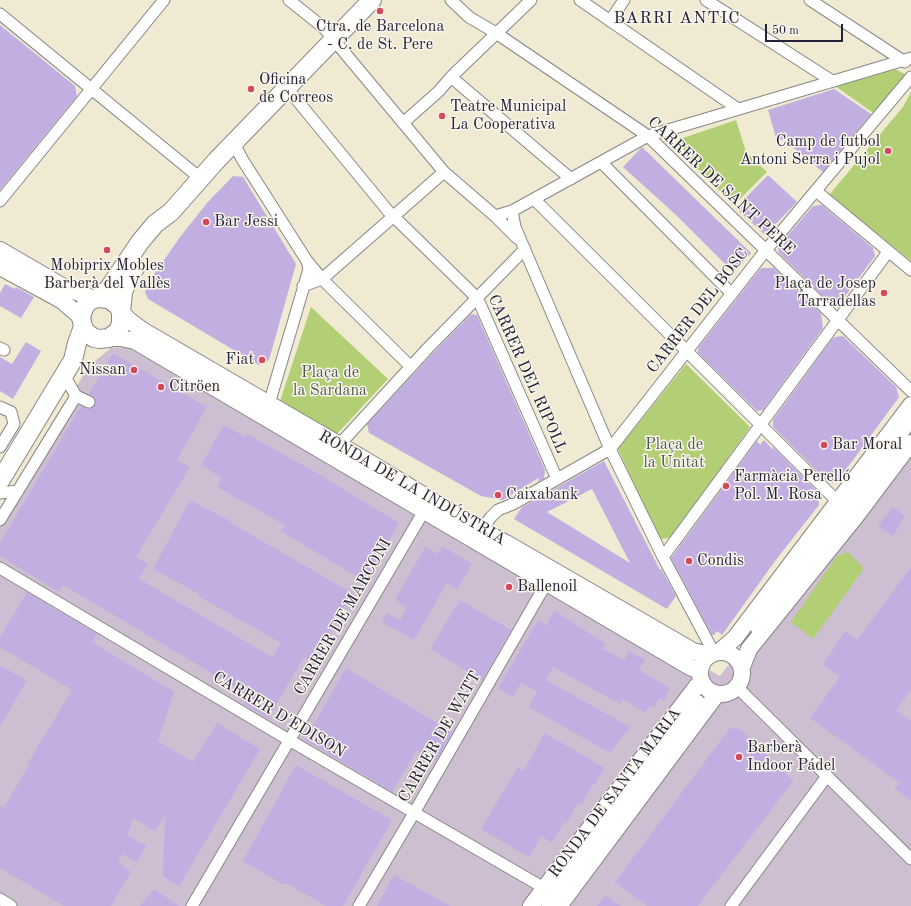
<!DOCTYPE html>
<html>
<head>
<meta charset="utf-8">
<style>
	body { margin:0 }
	#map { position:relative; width:911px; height:906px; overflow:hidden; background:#efead1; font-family:"Old Standard TT",serif }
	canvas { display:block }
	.scale { position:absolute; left:765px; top:24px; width:78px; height:18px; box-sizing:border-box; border:2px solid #22223b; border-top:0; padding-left:5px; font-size:12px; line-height:14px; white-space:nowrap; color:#22223b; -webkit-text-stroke:3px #fbf7ec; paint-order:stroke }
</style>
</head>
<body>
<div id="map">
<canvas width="911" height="906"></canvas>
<div class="scale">50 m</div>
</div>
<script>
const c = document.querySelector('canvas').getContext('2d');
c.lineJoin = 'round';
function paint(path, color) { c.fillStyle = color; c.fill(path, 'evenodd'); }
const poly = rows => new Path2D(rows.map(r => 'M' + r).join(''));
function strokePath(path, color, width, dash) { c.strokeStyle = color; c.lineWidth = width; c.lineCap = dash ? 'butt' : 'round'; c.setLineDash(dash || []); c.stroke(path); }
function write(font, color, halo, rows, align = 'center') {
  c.font = font + ' "Old Standard TT",serif'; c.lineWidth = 3; c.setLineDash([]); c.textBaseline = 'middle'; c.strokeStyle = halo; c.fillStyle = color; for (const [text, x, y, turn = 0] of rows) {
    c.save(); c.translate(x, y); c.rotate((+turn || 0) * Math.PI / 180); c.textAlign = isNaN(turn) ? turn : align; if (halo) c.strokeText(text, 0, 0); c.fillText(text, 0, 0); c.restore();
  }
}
const industrial = poly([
	[133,347,720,676,911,422,911,906,0,906,0,512,89,366,111,348]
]);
const green = poly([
	[895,69,905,74,905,79,875,114,835,86],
	[911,92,911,261,829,195,903,107],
	[736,120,746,152,767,172,734,205,686,157,680,139],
	[311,307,388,379,337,434,280,401],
	[686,364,750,427,671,538,659,539,618,449],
	[848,552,862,566,863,570,813,639,791,622,837,556]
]);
const building = poly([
	[0,25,75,86,77,96,0,190],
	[834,89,871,114,823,172,783,139,777,141,768,110],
	[642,147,751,253,733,272,675,214,623,167],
	[768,175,797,202,765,235,736,208],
	[233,176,243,177,296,264,269,360,259,365,148,299,145,292,148,283,180,237,207,203],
	[822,205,873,248,875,256,840,303,833,306,779,253,778,247,813,206],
	[761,268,774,268,821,313,823,328,763,410,757,411,698,353,698,348],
	[5,284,15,289,16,287,34,297,21,318,0,306,0,293],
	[471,314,477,315,545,470,544,479,537,482,540,477,503,500,481,496,369,433,367,424,433,353],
	[843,336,896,387,899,397,837,482,836,480,832,483,830,480,828,482,773,427,773,420,832,339,835,337],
	[26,342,41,351,13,399,0,391,0,357,12,364],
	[113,353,207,407,177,460,190,467,136,557,148,564,139,579,272,657,281,643,198,596,199,594,153,569,190,500,232,522,231,523,352,593,313,662,304,657,268,718,244,704,249,695,63,585,59,592,0,556,0,543,81,406,89,409,95,405,95,398,89,394],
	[224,425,245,437,247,434,317,473,399,523,364,581,281,531,285,525,217,487,222,478,201,465],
	[764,440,773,450,773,447,817,491,819,505,775,561,722,635,717,631,714,635,712,635,671,558,757,441,760,445],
	[604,461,660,570,661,569,676,596,667,609,514,519,522,507],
	[592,489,630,563,547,512],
	[893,507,905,516,893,536,878,526],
	[442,546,472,564,457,590,447,583,414,640,382,622,387,613,400,620,407,608,395,600,425,547,437,554],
	[911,567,911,690,896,710,911,721,911,801,895,789,900,783,810,718,840,677,823,664,845,631,857,640],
	[27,592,97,634,92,642,174,692,158,741,193,762,217,723,260,749,179,886,163,876,165,814,155,831,133,818,127,835,146,846,137,862,123,854,118,862,131,872,111,906,64,906,0,868,0,806,4,808,29,764,28,763,72,690,0,647,0,637],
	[460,600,511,630,482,680,430,649],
	[555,611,606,644,603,649,624,660,629,651,645,660,639,670,670,688,664,701,660,698,653,708,650,706,645,713,623,699,620,704,553,667,546,680,630,727,610,753,529,707,537,692,521,683,512,697,498,688,538,620,546,625],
	[0,665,27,681,0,726],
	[346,668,452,732,436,761,417,750,392,792,305,740],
	[730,728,740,729,793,781,698,906,647,906,615,882],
	[545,733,605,768,594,785,593,784,581,804,578,803,566,824,564,822,552,843,541,836,529,857,481,829,518,767,523,771],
	[296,765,392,820,343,906,326,906,286,883,284,885,243,861],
	[394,875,450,906,377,906],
	[154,889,179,906,140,906],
	[606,895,621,906,597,906]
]);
const street = poly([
	[289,0,324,28,444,172,495,216,517,238],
	[451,0,469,17,496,33,648,136,911,391],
	[531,0,451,77,571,179],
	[580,0,738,109],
	[706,0,832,81],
	[810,0,905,62],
	[0,14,200,178],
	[610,21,624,0],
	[287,88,388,211,473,294,480,304,557,479],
	[403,123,439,91,451,77],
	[234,143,242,159,307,261,322,279,411,367],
	[601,162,732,294],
	[816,191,911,270],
	[534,199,838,502],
	[0,201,164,0],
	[512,211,648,136,911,58],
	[495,216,512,211,515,227,610,449,663,557,714,653],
	[303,286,322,279,444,172],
	[0,348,4,350],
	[64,375,76,396,89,402],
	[269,404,309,269,307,261],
	[0,407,11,412,14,424,0,447],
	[339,445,428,348,525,249],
	[0,493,18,491],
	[0,520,76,396],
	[481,530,491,517,498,510,513,504,610,449,766,250,911,77],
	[663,557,888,252],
	[0,568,289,740,544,888],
	[756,628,911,422],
	[737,687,911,859],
	[0,899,11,906],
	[192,906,424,511],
	[359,906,414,813,547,582],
	[547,906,613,818,668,740,699,701],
	[731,906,827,776]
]);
const secondary = poly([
	[0,250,62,286,94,299],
	[0,267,61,300,81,317],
	[121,312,130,321,142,330,362,458,481,530,506,543,693,651,709,655],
	[109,338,121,338,135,341,690,667,700,671],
	[720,651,735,638,911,405],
	'700 673a21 21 0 1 1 42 0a21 21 0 1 1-42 0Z',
	[742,667,749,649,856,516,911,443],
	[531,906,690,695,697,686,702,682],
	[559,906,717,694]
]);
const primary = poly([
	[98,298,109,288,140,242,155,224,171,212,216,161,372,0],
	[121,312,118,306,109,299,98,298,94,299,88,302,84,308,81,317,83,327,87,333,94,338,100,339,109,338,118,331,121,324,121,312,123,292,130,275,135,268],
	[0,481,73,360,77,343,83,327]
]);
const markers = [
	[380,11,4,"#d1495b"],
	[251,89,4,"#d1495b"],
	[442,116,4,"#d1495b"],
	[888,151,4,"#d1495b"],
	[206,222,4,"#d1495b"],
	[107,250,4,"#d1495b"],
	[884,293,4,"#d1495b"],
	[262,360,4,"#d1495b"],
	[134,370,4,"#d1495b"],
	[161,387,4,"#d1495b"],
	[824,445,4,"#d1495b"],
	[726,486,4,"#d1495b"],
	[498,495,4,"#d1495b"],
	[689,561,4,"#d1495b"],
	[509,587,4,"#d1495b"],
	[739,757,4,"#d1495b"]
];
const poiNames = [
	["Ctra. de Barcelona",380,27,"center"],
	["- C. de St. Pere",380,45,"center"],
	["Oficina",259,80],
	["de Correos",259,98],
	["Teatre Municipal",450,107],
	["La Cooperativa",450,125],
	["Camp de futbol",880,142,"right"],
	["Antoni Serra i Pujol",880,160,"right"],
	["Bar Jessi",214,222],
	["Mobiprix Mobles",107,266,"center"],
	["Barberà del Vallès",107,284,"center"],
	["Plaça de Josep",876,284,"right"],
	["Tarradellas",876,302,"right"],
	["Fiat",254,360,"right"],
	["Nissan",126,370,"right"],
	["Citröen",169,387],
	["Bar Moral",832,445],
	["Farmàcia Perelló",734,477],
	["Pol. M. Rosa",734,495],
	["Caixabank",506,495],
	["Condis",697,561],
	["Ballenoil",517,587],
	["Barberà",747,748],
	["Indoor Pádel",747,766]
];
const streetNames = [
	["CARRER DE SANT PERE",721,186,43],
	["CARRER DEL BOSC",698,311,-52],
	["CARRER DEL RIPOLL",527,374,66],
	["RONDA DE LA INDÚSTRIA",412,488,30],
	["CARRER DE MARCONI",343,617,-60],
	["CARRER D'EDISON",279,715,31],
	["CARRER DE WATT",440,737,-60],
	["RONDA DE SANTA MARIA",615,793,-53]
];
const parkNames = [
	["Plaça de",330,373],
	["la Sardana",330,391],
	["Plaça de",674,445],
	["la Unitat",674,463]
];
const neighbourhoodNames = [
	["BARRI ANTIC",677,19]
];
paint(industrial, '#cebed2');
paint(green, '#b2cf75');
paint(building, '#c3aee2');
strokePath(street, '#888686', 13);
strokePath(secondary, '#888686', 18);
strokePath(primary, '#888686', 20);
strokePath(street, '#fff', 11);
strokePath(secondary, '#fff', 16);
strokePath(primary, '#fff', 18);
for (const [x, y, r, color] of markers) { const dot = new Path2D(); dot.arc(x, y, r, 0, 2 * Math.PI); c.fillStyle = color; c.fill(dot); strokePath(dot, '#fbf7ec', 1.5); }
write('16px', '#22223b', '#fbf7ec', poiNames, 'left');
write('16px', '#22223b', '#fbf7ec', streetNames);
write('16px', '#4d564c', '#fbf7ec', parkNames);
c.letterSpacing = '1px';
write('17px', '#22223b', '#fbf7ec', neighbourhoodNames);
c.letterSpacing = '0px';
</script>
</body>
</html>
